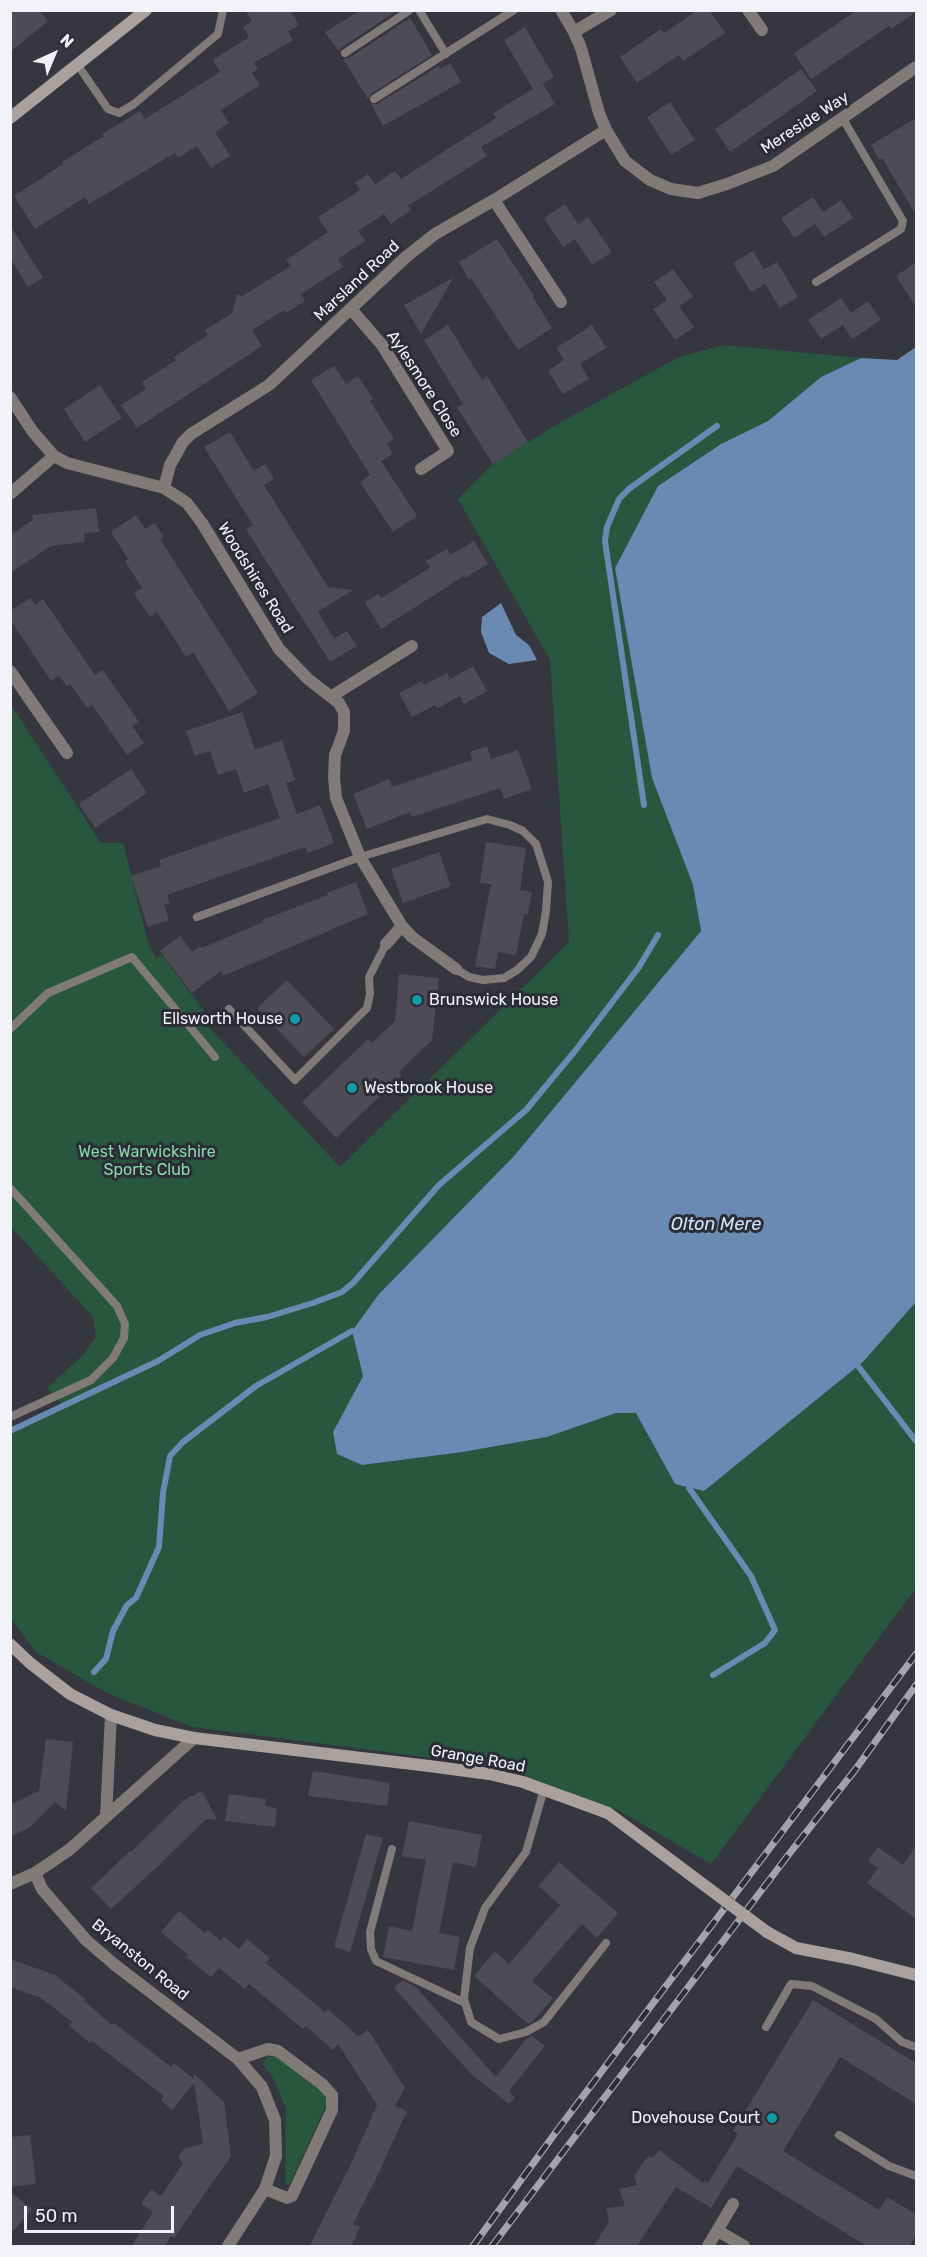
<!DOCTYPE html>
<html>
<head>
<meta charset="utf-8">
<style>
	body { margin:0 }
	#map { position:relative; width:927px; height:2257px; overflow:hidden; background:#35363f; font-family:Rubik,sans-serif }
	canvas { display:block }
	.frame { position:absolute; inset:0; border:12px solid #f2f3f9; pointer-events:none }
	.north { position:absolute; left:24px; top:24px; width:60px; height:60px; -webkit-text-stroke:4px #2b2c35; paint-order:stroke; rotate:44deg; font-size:16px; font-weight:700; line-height:24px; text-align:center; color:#f2f3f9 }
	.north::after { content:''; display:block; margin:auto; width:21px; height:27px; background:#f2f3f9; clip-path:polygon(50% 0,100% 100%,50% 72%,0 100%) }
	.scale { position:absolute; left:24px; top:2206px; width:150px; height:27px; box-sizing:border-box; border:3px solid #f2f3f9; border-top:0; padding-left:8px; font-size:18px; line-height:21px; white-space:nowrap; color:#f2f3f9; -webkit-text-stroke:4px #2b2c35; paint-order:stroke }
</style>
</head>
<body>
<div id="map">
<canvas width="927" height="2257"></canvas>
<div class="frame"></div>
<div class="north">N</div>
<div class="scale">50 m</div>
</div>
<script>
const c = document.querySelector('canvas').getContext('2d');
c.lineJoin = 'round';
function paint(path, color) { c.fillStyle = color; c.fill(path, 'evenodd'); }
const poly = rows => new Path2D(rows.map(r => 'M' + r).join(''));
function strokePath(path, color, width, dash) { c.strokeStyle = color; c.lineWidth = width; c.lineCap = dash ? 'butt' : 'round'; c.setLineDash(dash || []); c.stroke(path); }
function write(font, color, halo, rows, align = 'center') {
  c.font = font + ' Rubik,sans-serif'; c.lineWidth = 6; c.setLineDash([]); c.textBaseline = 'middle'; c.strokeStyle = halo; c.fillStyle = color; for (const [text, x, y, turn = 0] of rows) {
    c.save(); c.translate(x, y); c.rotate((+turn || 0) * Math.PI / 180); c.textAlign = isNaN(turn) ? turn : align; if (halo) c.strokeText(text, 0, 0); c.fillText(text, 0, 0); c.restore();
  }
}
const green = poly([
	[723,345,861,358,821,377,768,421,721,444,658,486,615,568,652,778,693,885,701,931,514,1156,379,1294,352,1331,363,1376,333,1432,362,1465,464,1452,547,1437,616,1413,637,1413,675,1484,704,1491,863,1362,916,1302,916,1588,711,1864,620,1811,503,1767,192,1727,107,1693,36,1652,11,1618,11,1434,65,1408,47,1388,84,1354,96,1337,93,1317,11,1227,11,705,101,843,123,843,148,943,156,958,162,955,211,1020,206,1024,340,1167,569,942,550,660,458,499,493,464,561,422,679,357],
	[267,2057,281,2057,323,2092,328,2101,289,2186,285,2183,286,2109,274,2080,263,2064]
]);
const water = poly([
	[916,347,916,1302,863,1362,704,1491,675,1484,636,1413,616,1413,547,1437,463,1452,362,1465,337,1454,333,1432,363,1376,352,1331,379,1294,514,1156,701,931,693,885,652,778,615,568,658,486,721,444,768,421,821,377,861,358,897,360],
	[501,603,516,635,529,645,537,660,509,664,489,653,481,632,482,617]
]);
const stream = poly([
	[644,805,605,541,607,527,619,499,630,488,717,426],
	[858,1366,916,1441],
	[10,1431,158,1361,200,1335,235,1323,267,1317,313,1303,342,1292,353,1283,439,1185,526,1110,575,1051,639,967,658,935],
	[689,1488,751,1576,775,1630,765,1643,713,1675],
	[94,1672,106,1659,113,1631,127,1605,136,1598,159,1547,163,1493,170,1456,183,1442,256,1386,352,1331]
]);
const building = poly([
	[10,10,39,10,48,21,10,52],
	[245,10,290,10,299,25,288,31,293,40,254,63,258,69,252,73,260,85,221,110,229,123,215,132,230,156,211,168,197,146,178,158,175,153,89,204,85,197,35,229,14,196,63,164,62,162,104,136,102,134,140,111,145,119,220,72,213,60,249,37,243,27,252,21],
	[361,10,398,10,341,48,339,52,325,32],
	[698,10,709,10,725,33,683,61,679,55,637,83,620,57,661,29,664,33],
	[857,10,916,12,891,29,889,26,811,79,794,53],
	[410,18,432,55,371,94,368,99,343,59,349,58],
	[525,27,554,77,541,85,543,84,555,104,481,147,487,156,408,206,411,210,391,224,384,214,358,231,365,241,338,259,343,267,301,294,305,301,286,313,284,310,252,330,262,346,137,428,121,405,146,389,142,382,176,360,174,357,208,335,205,330,232,313,237,294,242,296,291,266,286,260,328,232,318,217,360,190,355,183,368,174,375,184,395,171,401,179,496,118,493,113,533,89,504,40],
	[450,63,461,82,383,126,371,104,377,104,439,66,440,69],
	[801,69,817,91,730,152,715,129],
	[670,102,695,140,671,155,647,117],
	[916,118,916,215,882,158,879,160,871,145],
	[813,197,823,212,841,200,853,218,824,237,815,224,794,238,781,218],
	[565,204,578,224,588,217,612,252,592,265,575,239,563,247,544,218],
	[10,225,43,278,28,287,10,258],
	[497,239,534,296,533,297,552,328,518,350,471,278,469,280,459,262],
	[753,251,764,269,777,262,798,297,780,308,765,284,751,292,733,263],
	[916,262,916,307,896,276],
	[673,269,693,297,679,306,694,327,675,340,653,309,667,300,654,282],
	[453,278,421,334,404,305],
	[841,298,851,313,868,301,881,320,852,339,843,325,821,339,808,320],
	[448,325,482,380,487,376,528,442,493,464,457,407,463,404,424,340],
	[592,325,606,348,580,364,589,379,563,394,548,371,564,360,556,348],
	[334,366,346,384,358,376,373,399,370,401,394,439,387,444,393,454,381,461,417,516,393,532,360,482,370,475,311,380],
	[100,385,122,418,85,442,64,409],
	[230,432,254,471,265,464,274,479,264,485,328,587,353,590,318,612,334,639,347,631,357,646,330,662,246,529,253,525,204,447],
	[96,508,99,532,84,533,85,542,51,546,10,573,10,535,33,520,32,515],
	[136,515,145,529,155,523,164,537,160,539,258,693,229,711,193,652,186,657,157,612,150,617,134,593,142,588,125,561,128,559,111,532],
	[474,541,488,564,465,578,464,576,381,629,365,602,378,594,381,598,430,568,426,561,447,549,450,555],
	[30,598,35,605,43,599,95,675,103,670,139,722,132,726,144,743,127,755,92,705,87,708,70,684,67,686,59,676,51,681,10,619,10,611],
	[473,666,487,691,464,704,460,696,438,708,435,705,412,717,399,693,422,681,424,685,447,673,450,679],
	[242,712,255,750,282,740,295,780,286,783,297,814,320,805,334,843,308,853,305,847,167,895,170,903,164,905,169,920,148,927,131,876,161,866,159,860,280,818,268,784,244,793,236,769,218,775,210,751,195,756,186,731],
	[487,746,491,759,518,750,532,789,504,799,500,788,412,817,410,812,367,829,353,794,389,779,392,787,472,760,470,752],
	[131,769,147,793,95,828,79,804],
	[486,842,526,848,520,890,532,892,528,914,524,914,516,955,498,952,495,969,475,966,491,884,480,883],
	[439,852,451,886,403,903,391,869],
	[356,882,368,914,223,976,221,971,192,993,160,951,180,936,192,952,200,946,202,948,263,922,262,920,328,895,327,893],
	[399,974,439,978,432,1040,399,1072,402,1075,336,1138,302,1102,368,1039,372,1043,395,1021],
	[287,980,334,1029,304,1057,257,1008],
	[46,1739,73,1742,66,1811,55,1802,30,1827,10,1837,10,1805,39,1791],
	[313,1771,390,1783,387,1806,308,1796],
	[202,1791,217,1820,206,1819,155,1869,111,1909,91,1888,130,1851,131,1852,184,1800],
	[229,1794,266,1799,265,1805,277,1809,275,1827,225,1821],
	[409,1821,482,1835,476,1867,453,1862,439,1933,460,1937,454,1970,383,1957,389,1926,412,1931,426,1860,402,1856],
	[366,1834,383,1838,350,1952,334,1947],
	[916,1846,916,1919,867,1883,878,1868,868,1861,878,1847,903,1865],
	[559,1862,618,1913,597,1938,582,1924,532,1981,553,1998,533,2021,528,2024,474,1976,495,1951,509,1964,560,1905,538,1886],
	[179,1911,205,1933,208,1930,221,1941,224,1937,239,1949,247,1939,270,1958,266,1963,325,2012,328,2009,358,2036,368,2030,405,2088,395,2106,407,2111,375,2181,353,2224,360,2227,351,2247,309,2247,350,2166,377,2105,338,2044,333,2050,306,2026,303,2029,249,1984,245,1989,219,1968,211,1977,186,1957,188,1955,161,1932],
	[10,1959,55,1975,85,1999,84,2001,112,2025,114,2023,171,2067,174,2063,194,2079,193,2073,224,2102,231,2156,174,2238,171,2236,164,2247,131,2247,153,2212,141,2204,151,2189,161,2196,183,2163,178,2157,185,2148,203,2144,194,2083,172,2110,161,2100,164,2096,92,2041,90,2043,69,2026,72,2022,41,1998,10,1987],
	[402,1980,416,1987,496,2077,526,2039,532,2036,545,2046,509,2091,515,2098,509,2104,472,2075,394,1988],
	[813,2000,916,2063,916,2104,840,2057,783,2151,879,2210,887,2197,916,2214,916,2235,909,2247,868,2247,737,2166,711,2208,676,2187,636,2247,593,2247,609,2222,606,2208,625,2206,619,2189,637,2185,634,2176,646,2158,654,2157,659,2150,703,2183,705,2180,708,2183,738,2134,733,2131],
	[30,2135,36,2184,10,2187,10,2137],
	[10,2192,32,2209,10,2235]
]);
const lane = poly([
	[419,10,446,54],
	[345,53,410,10],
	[77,64,108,109,119,113,134,104,218,34,223,10],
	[374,99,514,10],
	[816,282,901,229,903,221,843,119],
	[197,917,360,857,487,819,510,825,523,831,536,844,548,882,546,911,542,934,531,957,517,970,504,978,483,980,469,977,456,969],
	[229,1009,295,1080,367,1008,370,994,369,977,386,944],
	[10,1029,48,993,132,957,215,1057],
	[10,1188,117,1306,125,1324,124,1338,113,1358,91,1380,10,1417],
	[544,1789,526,1852,485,1908,470,1948,464,1999,471,2022,499,2039,526,2032,544,2022,606,1943],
	[392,1849,370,1932,371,1949,376,1961,465,2003],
	[766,2027,791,1984,812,1986,876,2019,902,2042,916,2047],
	[839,2135,889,2166,916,2176]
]);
const street = poly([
	[561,10,574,32,581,48,599,113,606,130,625,161,650,180,671,189,698,193,727,184,773,166,916,67],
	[748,10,762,30],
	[574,32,611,10],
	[494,200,561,302],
	[351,309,382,345,448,451,421,469],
	[10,397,33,432,54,456,67,463,164,488,187,503,202,523,279,649,308,679,339,703,344,712,344,731,335,755,334,777,336,798,360,857,402,926,412,937,456,969],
	[164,488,170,465,183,442,191,434,269,385,406,257,435,234,494,200,606,130],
	[10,494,54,456],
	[10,671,67,753],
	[332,696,412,646],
	[386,944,402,926],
	[106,1817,111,1715],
	[35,1873,42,1889,86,1940,115,1965,238,2059,262,2087,275,2120,276,2156,265,2189,228,2246],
	[10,1884,35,1873,69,1850,194,1738],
	[238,2059,268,2049,278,2051,322,2084,332,2095,332,2110,292,2196,287,2198,265,2189],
	[718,2231,744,2246],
	[708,2246,733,2204]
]);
const secondary = poly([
	[10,118,146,10],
	[10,1644,30,1663,70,1694,111,1715,155,1730,194,1738,429,1766,489,1774,523,1782,608,1813,688,1873],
	[767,1932,796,1948,853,1959,916,1975]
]);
const rail = poly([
	[473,2246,556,2132,916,1654],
	[492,2246,786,1858,855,1770,916,1685]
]);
const secondaryBridge = poly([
	[688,1873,767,1932]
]);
const markers = [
	[417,1000,6,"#0f9aa8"],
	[295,1019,6,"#0f9aa8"],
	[352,1088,6,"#0f9aa8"],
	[772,2118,6,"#0f9aa8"]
];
const streetNames = [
	["Mereside Way",805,123,-33],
	["Marsland Road",357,281,-43],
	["Aylesmore Close",424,384,57],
	["Woodshires Road",255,578,58],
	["Grange Road",478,1759,10],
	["Bryanston Road",140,1960,39]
];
const poiNames = [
	["Brunswick House",429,1000],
	["Ellsworth House",283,1019,"right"],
	["Westbrook House",364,1088],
	["Dovehouse Court",760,2118,"right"]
];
const parkNames = [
	["West Warwickshire",147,1152],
	["Sports Club",147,1170]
];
const waterNames = [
	["Olton Mere",716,1225]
];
paint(green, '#29563e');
paint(water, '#6a89b3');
strokePath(stream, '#6a89b3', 6);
paint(building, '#4d4b55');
strokePath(lane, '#807b79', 8);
strokePath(street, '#807b79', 12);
strokePath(secondary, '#aaa19e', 12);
strokePath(rail, '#a2a3ab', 7);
strokePath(rail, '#2b2c35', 4.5, [14]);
strokePath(secondaryBridge, '#aaa19e', 12);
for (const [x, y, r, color] of markers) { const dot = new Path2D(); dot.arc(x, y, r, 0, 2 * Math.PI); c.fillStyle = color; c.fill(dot); strokePath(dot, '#2b2c35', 2); }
write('16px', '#f2f3f9', '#2b2c35', streetNames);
write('16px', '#f2f3f9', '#2b2c35', poiNames, 'left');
write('16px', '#87d8aa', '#2b2c35', parkNames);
write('italic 18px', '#d1e4fe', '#2b2c35', waterNames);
</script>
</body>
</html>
